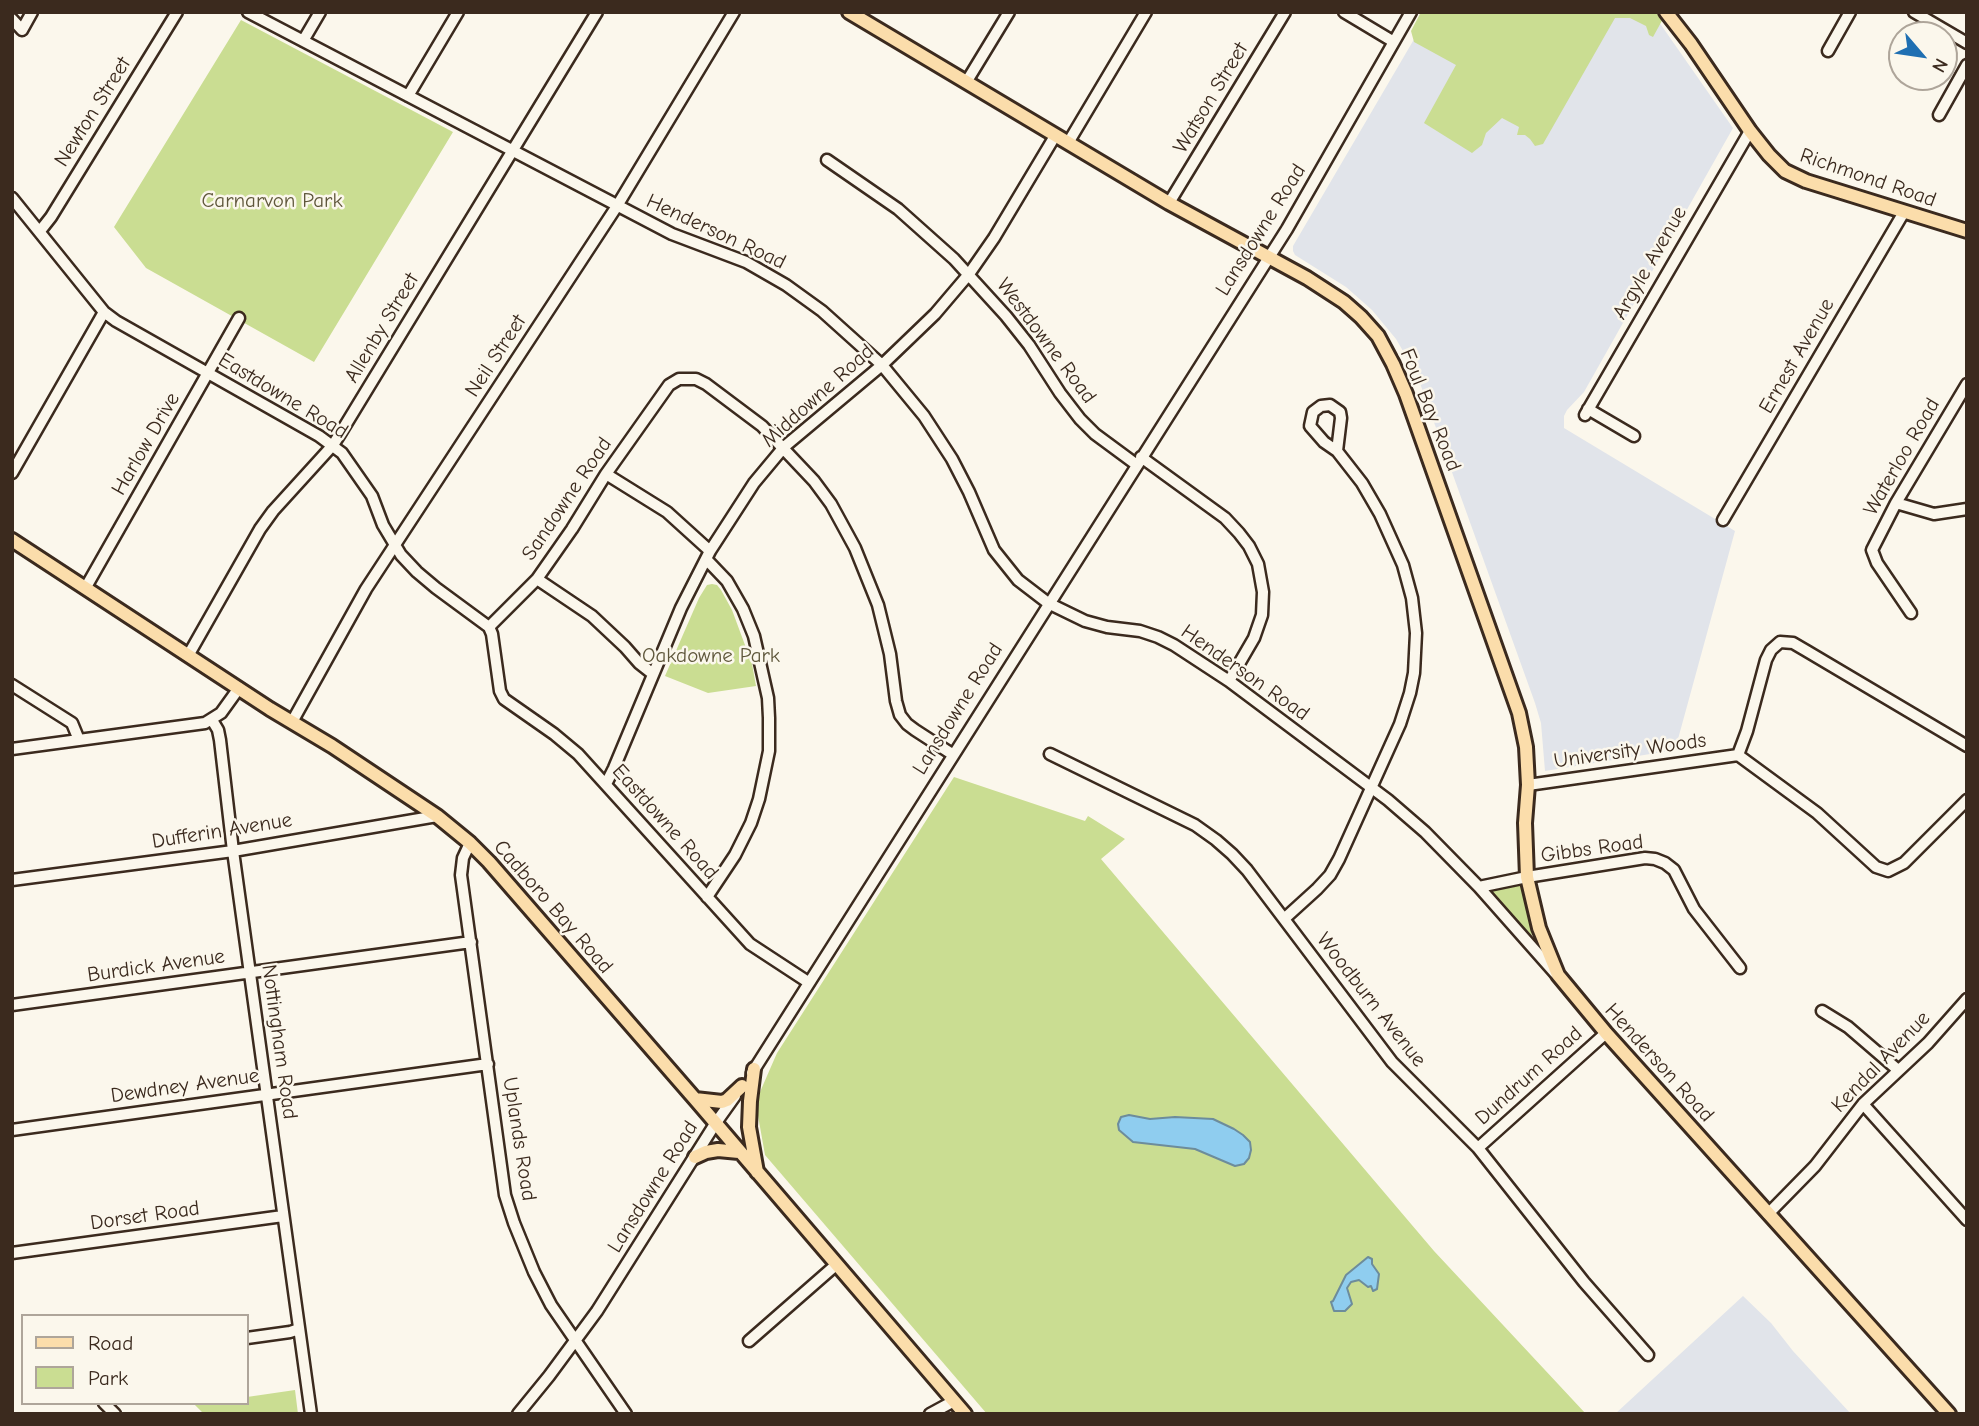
<!DOCTYPE html>
<html>
<head>
<meta charset="utf-8">
<style>
	body { margin:0 }
	#map { position:relative; width:1979px; height:1426px; overflow:hidden; background:#fbf7ec; font-family:"Comic Neue",sans-serif }
	canvas { display:block }
	.frame { position:absolute; inset:0; border:14px solid #3b2a1e; pointer-events:none }
	.legend { position:absolute; left:21px; top:1314px; width:228px; height:91px; box-sizing:border-box; background:#fbf7ec; border:2px solid #aea59a; margin:0; padding:9px 12px; list-style:none; font-size:21px; color:#3b2a1e }
	.legend li { display:flex; align-items:center; gap:14px; height:35px }
	.legend b { width:35px; border:2px solid #aea59a }
	.north { position:absolute; left:1888px; top:21px; width:70px; height:70px; box-sizing:border-box; background:#fbf7ec; border:2px solid #aea59a; border-radius:50%; rotate:119deg; font-size:19px; font-weight:700; line-height:28px; text-align:center; color:#3b2a1e }
	.north::after { content:''; display:block; margin:auto; width:24px; height:32px; background:#1f6fb2; clip-path:polygon(50% 0,100% 100%,50% 72%,0 100%) }
</style>
</head>
<body>
<div id="map">
<canvas width="1979" height="1426"></canvas>
<div class="frame"></div>
<ul class="legend">
<li><b style="height:9px;background:#fbddab"></b>Road</li>
<li><b style="height:19px;background:#cadd92"></b>Park</li>
</ul>
<div class="north">N</div>
</div>
<script>
const c = document.querySelector('canvas').getContext('2d');
c.lineJoin = 'round';
function paint(path, color) { c.fillStyle = color; c.fill(path, 'evenodd'); }
const poly = rows => new Path2D(rows.map(r => 'M' + r).join(''));
function strokePath(path, color, width, dash) { c.strokeStyle = color; c.lineWidth = width; c.lineCap = dash ? 'butt' : 'round'; c.setLineDash(dash || []); c.stroke(path); }
function write(font, color, halo, rows, align = 'center') {
  c.font = font + ' "Comic Neue",sans-serif'; c.lineWidth = 5; c.setLineDash([]); c.textBaseline = 'middle'; c.strokeStyle = halo; c.fillStyle = color; for (const [text, x, y, turn = 0] of rows) {
    c.save(); c.translate(x, y); c.rotate((+turn || 0) * Math.PI / 180); c.textAlign = isNaN(turn) ? turn : align; if (halo) c.strokeText(text, 0, 0); c.fillText(text, 0, 0); c.restore();
  }
}
const built = poly([
	[1430,12,1652,12,1733,128,1584,392,1567,410,1564,416,1564,428,1735,531,1675,750,1545,771,1541,723,1535,703,1417,375,1396,339,1372,310,1346,287,1295,255,1293,251,1293,246],
	[1743,1296,1771,1323,1793,1351,1851,1414,1615,1414]
]);
const green = poly([
	[1421,12,1657,12,1664,17,1653,37,1649,35,1646,26,1630,18,1615,18,1543,144,1535,146,1530,139,1525,135,1517,135,1519,127,1502,118,1486,133,1482,145,1472,153,1424,123,1456,65,1414,42,1411,31],
	[241,20,453,132,314,362,146,268,114,227],
	[712,584,717,585,721,590,732,610,752,664,756,686,708,693,665,676,699,598,707,585],
	[954,777,1085,821,1088,816,1125,839,1101,859,1434,1251,1586,1414,987,1414,765,1155,757,1110,760,1092,777,1053],
	[1519,885,1522,887,1532,935,1531,937,1490,895,1492,889],
	[295,1390,298,1414,204,1414,194,1404,247,1403,247,1397]
]);
const water = poly([
	[1129,1115,1150,1119,1175,1117,1213,1119,1234,1129,1243,1135,1250,1142,1251,1150,1249,1158,1244,1164,1235,1166,1195,1149,1133,1142,1119,1130,1118,1124,1121,1117,1129,1115],
	[1368,1257,1372,1259,1372,1264,1379,1274,1377,1289,1373,1291,1371,1286,1368,1287,1359,1280,1351,1282,1347,1288,1352,1304,1345,1311,1334,1311,1331,1302,1333,1301,1346,1275,1368,1257]
]);
const minor = poly([
	[248,12,672,234,746,262,786,285,822,311,882,365,924,416,952,459,969,492,994,550,1018,580,1048,603,1085,621,1107,627,1140,631,1158,637,1174,645,1229,681,1388,800,1425,832,1479,887,1555,973],
	[1344,12,1394,42],
	[1914,12,1967,43],
	[12,19,22,30,32,12],
	[303,41,320,12],
	[1828,51,1850,12],
	[967,81,1009,12],
	[408,96,458,12],
	[1939,115,1967,65],
	[1068,143,1146,12],
	[827,160,898,209,954,259,1006,316,1029,345,1060,393,1080,419,1095,434,1137,465],
	[12,198,104,312,116,321,319,436,342,453,372,496,383,525,401,555,417,572,436,588,489,627,492,634,500,691,504,699,554,734,578,754,750,944,808,982],
	[1169,203,1285,12],
	[40,231,51,217,177,12],
	[1588,409,1634,436],
	[1585,415,1750,131],
	[1141,457,1225,518,1239,533,1249,546,1258,564,1263,592,1262,615,1254,638,1229,681],
	[12,473,104,312],
	[606,474,667,512,710,551],
	[1896,503,1934,514,1967,509],
	[1723,520,1904,212],
	[706,559,727,581,743,609,754,636,768,698,769,718,769,751,759,799,751,823,735,855,707,897],
	[537,579,592,616,625,647,639,663,653,674],
	[86,587,239,318],
	[1911,613,1877,563,1872,550,1896,503,1967,384],
	[489,627,537,579,572,529,606,474,669,385,679,379,696,379,706,384,762,426,814,481,831,504,855,548,878,605,890,654,896,701,900,715,907,724,915,730,952,754],
	[189,654,260,529,273,511,333,445,340,434,597,12],
	[12,685,72,723,79,740],
	[212,720,218,730,220,740,233,851,311,1414],
	[292,722,366,589,617,206,734,12],
	[1967,746,1805,650,1793,643,1780,642,1771,650,1766,660,1747,731,1738,755,1817,813,1876,867,1888,871,1904,863,1967,800],
	[12,749,205,723,221,713,239,688],
	[1050,754,1195,825,1216,840,1232,854,1247,870,1392,1062,1478,1148,1584,1282,1648,1355],
	[606,784,614,768,681,608,710,551,754,483,784,447,882,365,935,314,969,274,994,238,1055,136],
	[1528,785,1738,755],
	[470,843,463,858,461,875,505,1195,514,1223,534,1272,551,1305,626,1414],
	[12,880,233,851,437,816],
	[1479,887,1527,877,1645,858,1655,859,1665,863,1674,870,1694,909,1740,968],
	[1284,919,1317,889,1330,875,1339,859,1400,724,1410,693,1414,673,1416,633,1412,598,1403,565,1380,514,1362,483,1337,451,1324,442,1310,426,1313,412,1321,406,1330,405,1340,412,1341,418,1337,451],
	[12,1005,471,942],
	[1822,1011,1848,1027,1898,1070],
	[752,1073,1287,229,1411,12],
	[1863,1104,1967,1220],
	[12,1130,488,1064],
	[1478,1148,1606,1033],
	[1768,1214,1815,1166,1863,1104,1928,1043,1967,999],
	[12,1253,283,1216],
	[247,1338,290,1332,299,1329],
	[749,1341,837,1264],
	[104,1403,115,1414],
	[518,1414,549,1376,597,1311,715,1124,735,1096],
	[930,1414,954,1401]
]);
const major = poly([
	[849,12,1169,203,1307,278,1344,302,1361,317,1378,336,1393,364,1406,394,1519,713,1526,747,1528,785,1525,823,1527,877,1539,928,1558,975,1606,1033,1949,1414],
	[1666,12,1691,44,1750,131,1769,155,1785,171,1806,181,1967,231],
	[12,540,270,709,332,746,437,816,470,843,489,862,695,1099,965,1414],
	[754,1069,750,1101,749,1127,757,1172],
	[695,1099,722,1102,727,1100,742,1086],
	[695,1157,706,1152,718,1150,739,1152]
]);
const streetNames = [
	["Watson Street",1211,98,-59],
	["Newton Street",93,112,-58],
	["Richmond Road",1868,178,19],
	["Lansdowne Road",1261,230,-58],
	["Henderson Road",716,232,25],
	["Argyle Avenue",1650,263,-60],
	["Allenby Street",382,328,-59],
	["Westdowne Road",1046,341,53],
	["Neil Street",496,356,-57],
	["Ernest Avenue",1797,356,-60],
	["Eastdowne Road",283,396,31],
	["Middowne Road",818,396,-42],
	["Foul Bay Road",1430,410,68],
	["Harlow Drive",146,444,-60],
	["Waterloo Road",1902,457,-60],
	["Sandowne Road",567,499,-56],
	["Henderson Road",1245,673,35],
	["Lansdowne Road",958,709,-58],
	["University Woods",1630,751,-8],
	["Eastdowne Road",665,822,48],
	["Dufferin Avenue",222,831,-9],
	["Gibbs Road",1592,849,-8],
	["Cadboro Bay Road",553,907,49],
	["Burdick Avenue",156,966,-8],
	["Woodburn Avenue",1371,1000,52],
	["Nottingham Road",279,1042,82],
	["Kendal Avenue",1881,1062,-46],
	["Henderson Road",1659,1063,48],
	["Dundrum Road",1529,1076,-42],
	["Dewdney Avenue",185,1086,-8],
	["Uplands Road",519,1139,81],
	["Lansdowne Road",653,1187,-58],
	["Dorset Road",145,1216,-8]
];
const parkNames = [
	["Carnarvon Park",272,201],
	["Oakdowne Park",711,656]
];
paint(built, '#e1e4ea');
paint(green, '#cadd92');
paint(water, '#8fcdef');
strokePath(water, '#6d8c9b', 2);
strokePath(minor, '#3b2a1e', 15);
strokePath(major, '#3b2a1e', 18);
strokePath(minor, '#fbf7ec', 10);
strokePath(major, '#fbddab', 12);
write('21px', '#3b2a1e', '#fbf7ec', streetNames);
write('21px', '#5f573b', '#fbf7ec', parkNames);
</script>
</body>
</html>
